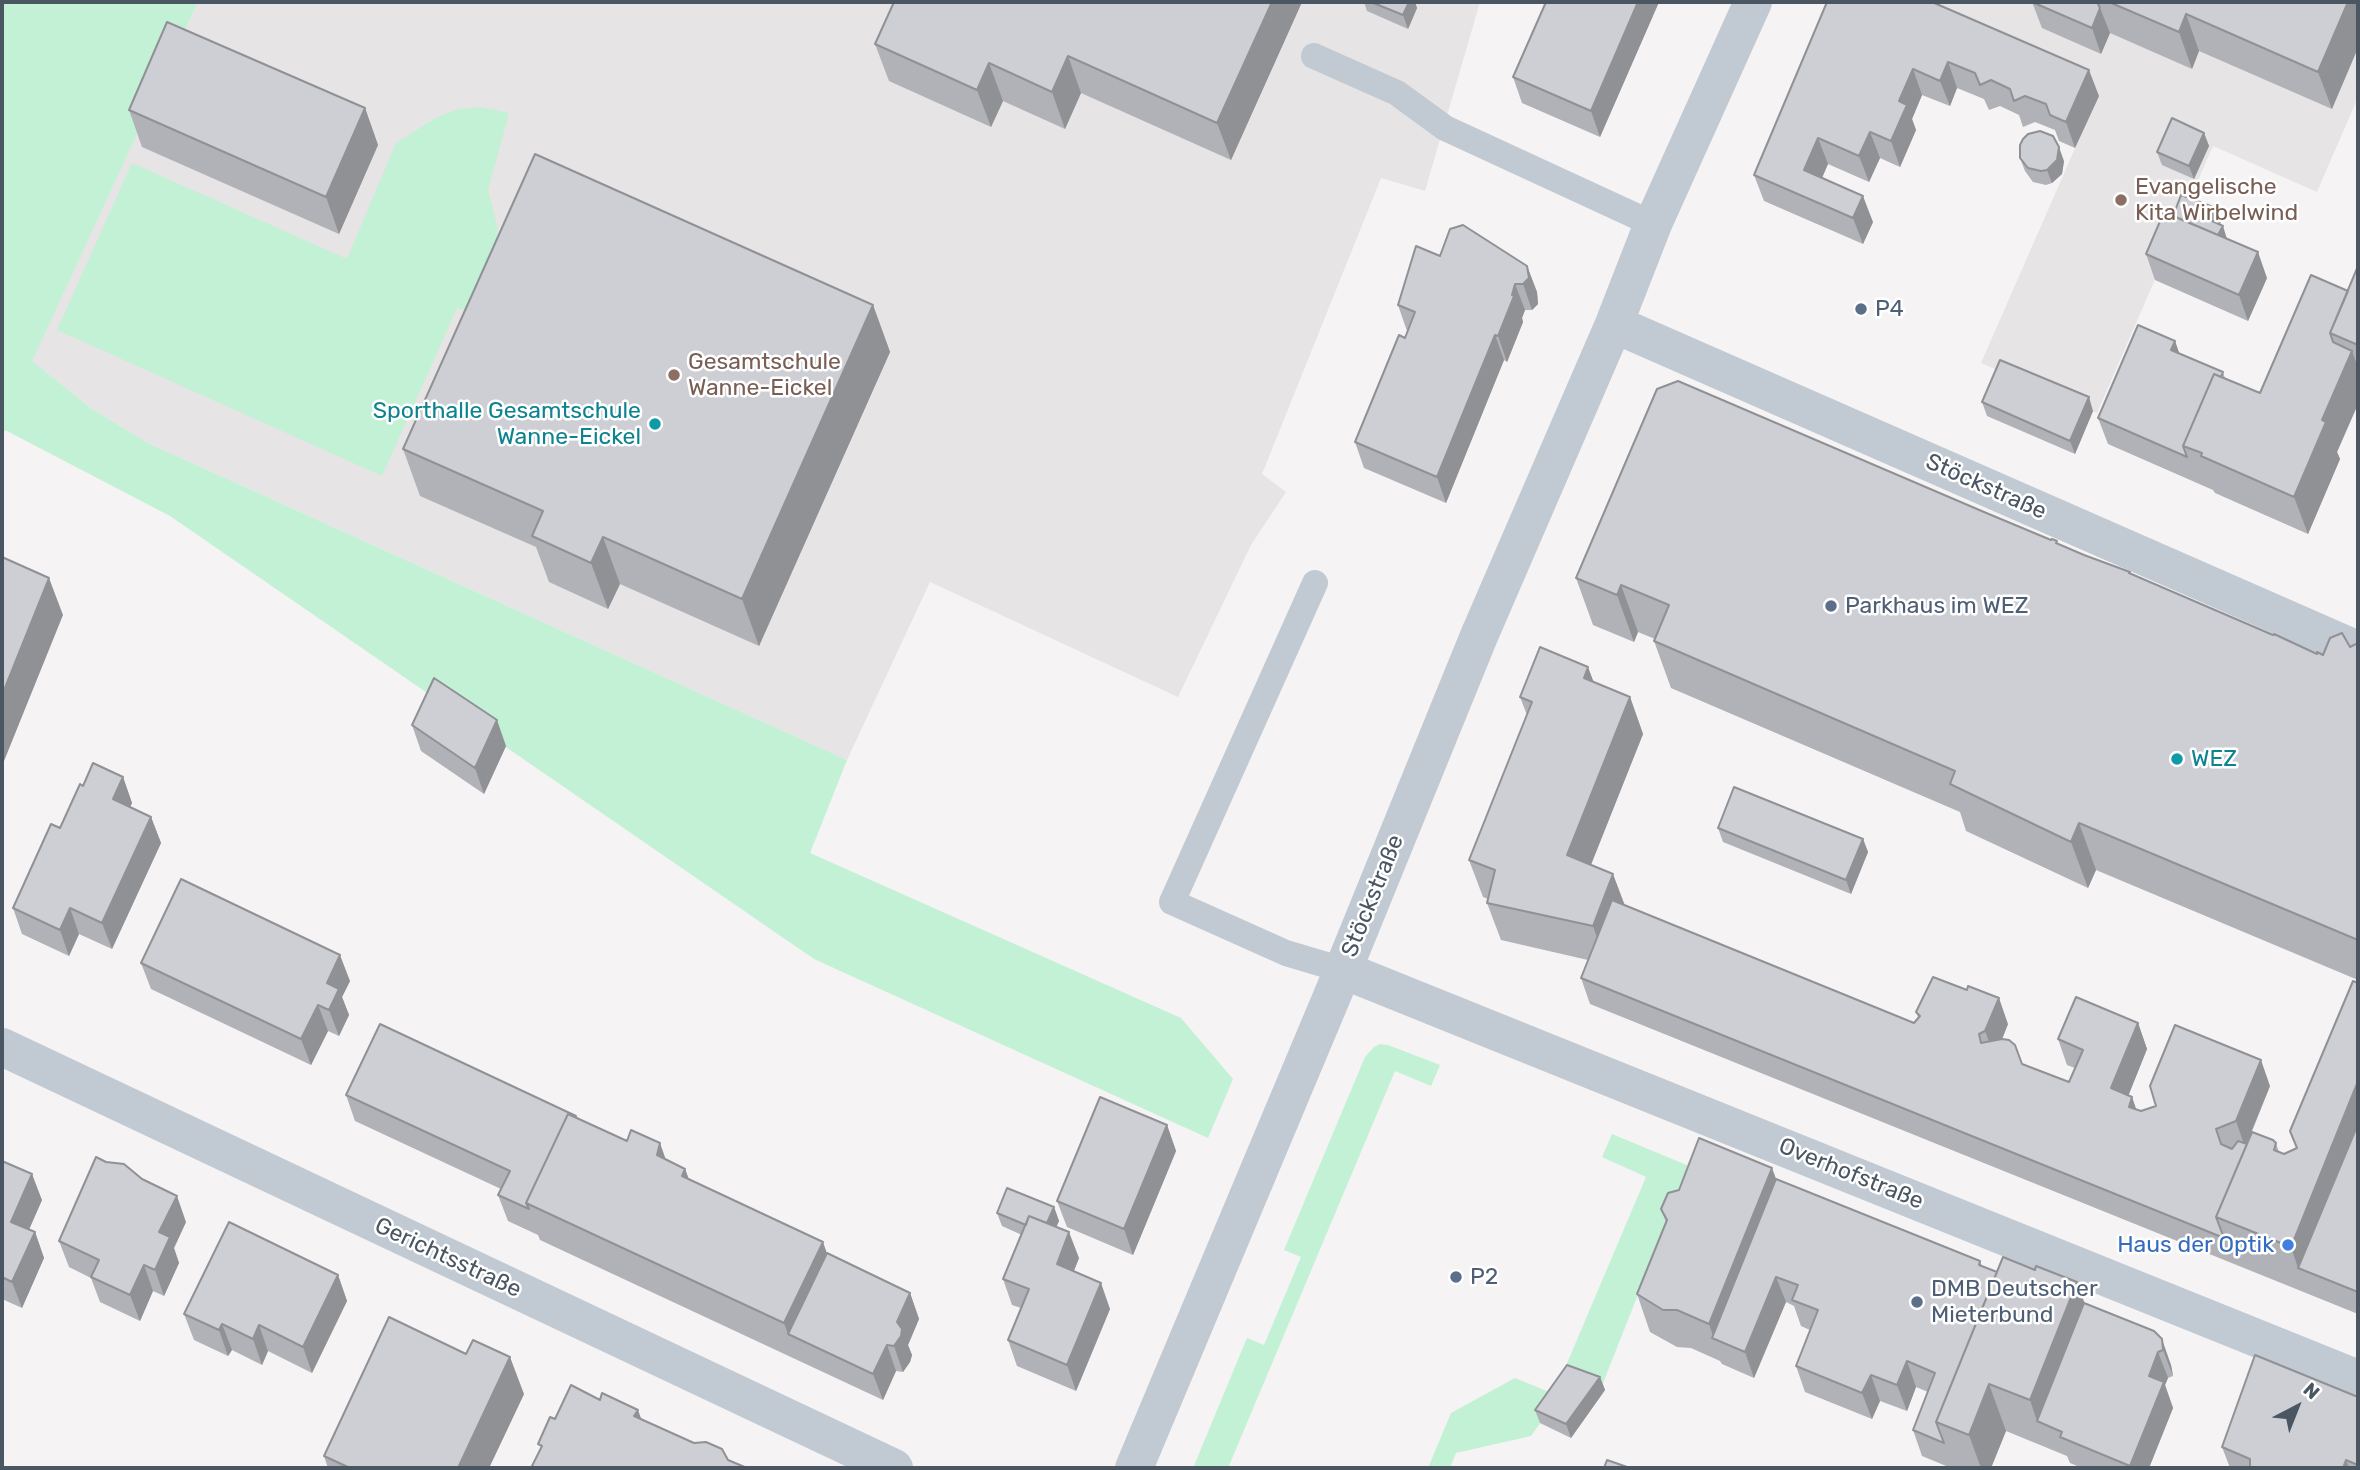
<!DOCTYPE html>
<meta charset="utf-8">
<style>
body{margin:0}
#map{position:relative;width:2360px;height:1470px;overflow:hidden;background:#f5f3f3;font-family:Rubik,sans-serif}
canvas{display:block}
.frame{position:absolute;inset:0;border:4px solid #4a5661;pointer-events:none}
.north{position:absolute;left:2262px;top:1372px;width:70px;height:70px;-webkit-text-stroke:5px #fff;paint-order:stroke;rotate:42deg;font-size:19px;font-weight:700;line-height:28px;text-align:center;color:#4a5661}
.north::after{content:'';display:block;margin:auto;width:24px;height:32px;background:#4a5661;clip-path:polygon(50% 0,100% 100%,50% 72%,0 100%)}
</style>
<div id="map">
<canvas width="2360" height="1470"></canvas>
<div class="frame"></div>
<div class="north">N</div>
</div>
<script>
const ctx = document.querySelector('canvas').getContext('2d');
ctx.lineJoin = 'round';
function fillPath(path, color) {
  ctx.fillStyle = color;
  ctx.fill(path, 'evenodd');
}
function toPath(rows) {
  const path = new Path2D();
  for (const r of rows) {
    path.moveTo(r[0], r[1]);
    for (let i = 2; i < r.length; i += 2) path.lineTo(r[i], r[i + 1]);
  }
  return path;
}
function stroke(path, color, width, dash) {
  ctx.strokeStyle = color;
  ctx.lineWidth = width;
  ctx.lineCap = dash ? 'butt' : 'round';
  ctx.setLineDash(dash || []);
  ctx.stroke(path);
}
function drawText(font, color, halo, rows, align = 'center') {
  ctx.font = font + ' Rubik,sans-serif';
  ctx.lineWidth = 5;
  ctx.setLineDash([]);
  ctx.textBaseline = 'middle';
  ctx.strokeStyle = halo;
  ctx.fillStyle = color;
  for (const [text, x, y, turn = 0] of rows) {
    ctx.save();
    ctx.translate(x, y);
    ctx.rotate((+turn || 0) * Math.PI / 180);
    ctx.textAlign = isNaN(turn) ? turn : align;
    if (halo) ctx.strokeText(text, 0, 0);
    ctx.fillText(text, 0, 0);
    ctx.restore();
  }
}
const education = toPath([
 [198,2,1480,2,1425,191,1381,178,1262,474,1286,492,1251,545,1178,697,930,582,847,760,150,444,92,409,31,361],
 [1891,2,2358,2,2358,97,2317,192,2213,146,2097,413,1981,363,2098,96]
]);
const green = toPath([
 [2,2,198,2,32,361,92,409,150,444,847,760,810,853,1181,1018,1233,1079,1208,1138,814,959,170,516,5,430,2,436],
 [481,107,509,113,488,190,498,229,496,245,467,311,457,308,382,476,57,330,132,163,347,259,396,143,437,117,459,109],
 [1380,1044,1388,1045,1440,1065,1431,1086,1395,1071,1228,1468,1193,1468,1247,1338,1264,1345,1301,1257,1284,1250,1365,1057,1374,1047],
 [1612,1134,1689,1166,1601,1388,1572,1378,1531,1436,1456,1453,1450,1468,1428,1468,1451,1413,1515,1378,1554,1394,1646,1177,1602,1157]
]);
const lane = toPath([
 [1314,56,1397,93,1445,128,1653,224],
 [1315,583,1172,902,1286,953,1343,970]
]);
const street = toPath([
 [1614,324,2358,650],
 [1343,970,2358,1379],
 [2,1047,894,1468],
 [1134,1468,1343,970,1479,636,1614,324,1653,224,1753,2]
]);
const wall = toPath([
 [1302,2,1231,160,1081,93,1065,129,1003,101,991,127,889,81,875,44],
 [1364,2,1415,2,1417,8,1408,29,1367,11],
 [1546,2,1659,2,1600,137,1522,103,1513,77],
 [1827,2,2099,96,2075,148,2059,141,2055,130,2035,122,2023,127,2019,115,2000,106,1989,110,1984,99,1957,88,1950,106,1922,95,1912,119,1916,130,1900,167,1880,158,1869,182,1828,164,1822,178,1873,222,1863,244,1764,201,1754,175],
 [2032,2,2358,2,2332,109,2199,51,2192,69,2110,33,2101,54,2042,28],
 [365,108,378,145,339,234,142,147,129,110],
 [2204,133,2209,146,2194,179,2162,165,2157,152],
 [2020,158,2064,161,2062,174,2052,183,2046,185,2033,182,2025,171],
 [2173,216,2221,222,2219,224,2227,239,2267,278,2248,321,2155,280,2146,254],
 [1440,256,1527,266,1537,292,1538,304,1532,310,1525,310,1522,318,1523,322,1507,362,1504,360,1446,503,1364,468,1355,442,1405,338,1407,331,1398,305],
 [2358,266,2358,404,2337,452,2340,459,2308,534,2215,493,2213,490,2108,444,2098,418,2175,341,2179,353,2223,372,2225,378,2260,393,2348,291],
 [873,305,890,352,759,646,620,584,608,609,549,582,536,547,420,496,403,449],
 [1982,402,2093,411,2075,454,1987,416],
 [2058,544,2084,555,2130,572,2131,574,2317,654,2323,655,2358,643,2358,980,2096,870,2088,888,1966,831,1960,812,1671,688,1654,641,1655,639,1638,632,1634,642,1593,625,1576,578],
 [1594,682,1630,697,1643,734,1591,865,1625,906,1914,1023,1918,1017,1916,1012,2008,1024,2002,1039,2022,1064,2069,1082,2075,1068,2067,1065,2058,1039,2138,1023,2147,1049,2128,1096,2132,1097,2136,1110,2141,1111,2270,1086,2247,1144,2276,1143,2279,1152,2284,1154,2297,1148,2358,983,2358,1314,1590,1004,1581,978,1588,960,1501,940,1487,903,1488,899,1483,897,1469,860,1527,715,1520,697],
 [412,725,506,746,484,794,421,751],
 [123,777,132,803,130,807,151,817,161,843,112,949,79,934,69,956,22,934,13,908,60,828,83,786],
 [1718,828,1863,839,1868,852,1851,894,1723,842],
 [141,963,350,981,342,997,349,1015,339,1036,328,1031,311,1065,151,989],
 [346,1095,576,1118,685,1169,689,1180,827,1253,910,1293,919,1319,908,1345,912,1355,910,1362,903,1372,896,1371,883,1400,540,1240,538,1235,508,1221,498,1195,501,1189,355,1121],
 [1167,1125,1176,1151,1133,1255,1067,1227,1057,1201],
 [2,1161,42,1200,29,1229,35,1232,44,1258,22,1308,2,1299],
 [1776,1179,1980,1261,1982,1266,2084,1303,2154,1331,2171,1365,2173,1376,2168,1378,2165,1385,2173,1408,2149,1468,2082,1468,2070,1463,2067,1456,2006,1431,1991,1468,1951,1468,1922,1456,1913,1430,1928,1392,1916,1387,1907,1411,1880,1401,1872,1419,1805,1392,1796,1366,1810,1330,1801,1326,1794,1306,1786,1302,1754,1378,1722,1364,1720,1361,1691,1348,1677,1347,1650,1332,1637,1294,1666,1222,1661,1209],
 [1054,1207,1059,1221,1056,1227,1079,1258,1074,1271,1110,1309,1076,1391,1017,1366,1008,1340,1021,1308,1012,1305,1003,1279,1022,1235,1002,1226,997,1213],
 [186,1222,174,1248,179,1263,164,1296,153,1291,140,1321,100,1302,91,1278,69,1267,59,1241],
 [338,1275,347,1301,312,1373,268,1351,262,1365,232,1350,228,1356,194,1340,184,1314],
 [1600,1377,1605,1390,1571,1438,1540,1423,1535,1410],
 [524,1394,489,1468,328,1468,324,1456],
 [2358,1397,2358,1468,2230,1468,2222,1447]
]);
const shadedWall = toPath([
 [1272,2,1302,2,1231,160,1217,123],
 [1409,2,1415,2,1417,8,1408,29,1403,15],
 [1638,2,1659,2,1600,137,1591,111],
 [2348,2,2358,2,2358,48,2332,109,2318,72],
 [2100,8,2110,33,2101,54,2092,28],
 [2186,14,2199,51,2192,69,2179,32],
 [1068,56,1081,93,1065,129,1052,92],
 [1948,62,1957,88,1950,106,1940,81],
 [989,63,1003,101,991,127,977,90],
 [1913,69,1922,95,1912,119,1916,130,1900,167,1891,141,1899,101],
 [2089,70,2099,96,2075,148,2066,122],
 [365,108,378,145,339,234,326,197],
 [1870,132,1880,158,1869,182,1859,156],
 [2204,133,2209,146,2194,179,2189,166],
 [1818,138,1828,164,1814,196,1804,170],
 [2059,147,2064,161,2062,174,2052,183,2047,170],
 [1863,196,1873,222,1863,244,1853,218],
 [2216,208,2221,222,2215,233,2210,220],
 [2223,226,2227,239,2215,244],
 [2258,252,2267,278,2248,321,2239,295],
 [1527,266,1537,292,1538,304,1532,310,1523,284],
 [1515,284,1525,310,1522,318,1523,322,1507,362,1498,336],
 [873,305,890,352,759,646,742,599],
 [1495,335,1504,360,1446,503,1437,477],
 [2175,341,2184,367,2171,350],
 [2352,351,2358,368,2358,404,2337,452,2340,459,2308,534,2294,497,2322,420],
 [2089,397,2093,411,2075,454,2070,441],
 [603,537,620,584,608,609,591,563],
 [49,578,63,615,2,766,2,695],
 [1621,585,1638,632,1634,642,1617,595],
 [1588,667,1602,704,1584,678],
 [1630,697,1643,734,1580,892,1567,855],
 [497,720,506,746,484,794,475,768],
 [123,777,132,803,122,825,113,799],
 [151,817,161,843,112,949,102,923],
 [2079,823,2096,870,2088,888,2071,842],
 [1863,839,1868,852,1851,894,1846,880],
 [1613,874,1627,911,1606,964,1593,926],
 [70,908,79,934,69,956,60,930],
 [340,955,350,981,342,997,349,1015,339,1036,329,1010,327,983],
 [1999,998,2008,1024,1995,1057,1985,1031],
 [318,1005,328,1031,311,1065,301,1039],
 [2138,1023,2147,1049,2121,1114,2111,1088],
 [2261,1060,2270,1086,2245,1147,2236,1121],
 [2358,1081,2358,1170,2298,1268,2291,1247],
 [2132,1097,2141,1123,2129,1107],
 [1167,1125,1176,1151,1133,1255,1124,1229],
 [660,1143,673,1180,657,1155],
 [1772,1168,1786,1205,1714,1339,1709,1324],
 [685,1169,699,1206,682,1176],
 [32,1174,42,1200,21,1248,11,1222],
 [177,1196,186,1222,174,1248,179,1263,164,1296,155,1270,159,1232],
 [1054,1207,1059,1221,1048,1245,1044,1232],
 [35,1232,44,1258,22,1308,12,1282],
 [1069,1232,1079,1258,1066,1290,1057,1264],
 [823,1242,836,1279,788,1334,784,1323],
 [144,1265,153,1291,140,1321,130,1295],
 [338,1275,347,1301,312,1373,303,1347],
 [1776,1277,1786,1302,1754,1378,1745,1352],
 [2077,1282,2094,1329,2037,1421,2030,1400],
 [1101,1283,1110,1309,1076,1391,1067,1365],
 [910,1293,919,1319,908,1345,912,1355,910,1362,903,1372,894,1346,897,1322],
 [222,1324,232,1350,228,1356,219,1330],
 [259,1325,268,1351,262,1365,253,1339],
 [2162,1339,2171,1365,2173,1376,2163,1350],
 [887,1345,896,1371,883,1400,873,1374],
 [2158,1352,2168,1378,2165,1385,2173,1408,2149,1468,2130,1468,2130,1466,2149,1376],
 [510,1357,524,1394,489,1468,458,1468],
 [1907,1361,1916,1387,1907,1411,1897,1385],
 [1871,1375,1880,1401,1872,1419,1862,1393],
 [1600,1377,1605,1390,1571,1438,1566,1424],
 [1989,1384,2006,1431,1991,1468,1981,1468,1969,1435],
 [638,1410,647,1435,634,1416],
 [2346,1460,2349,1468,2343,1468]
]);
const building = toPath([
 [894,2,1272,2,1217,123,1068,56,1052,92,989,63,977,90,875,44,894,2],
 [1371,2,1409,2,1403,15,1371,2],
 [1546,2,1638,2,1591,111,1513,77,1546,2],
 [1827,2,1932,2,2089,70,2066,122,2050,115,2046,104,2025,96,2014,101,2010,89,1991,80,1980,85,1975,73,1948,62,1940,81,1913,69,1899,101,1907,105,1891,141,1870,132,1859,156,1818,138,1804,170,1863,196,1853,218,1754,175,1827,2],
 [2032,2,2097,2,2100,8,2092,28,2032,2],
 [2109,2,2348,2,2318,72,2186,14,2179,32,2109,2],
 [167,22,365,108,326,197,129,110,167,22],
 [2172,118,2204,133,2189,166,2157,152,2172,118],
 [2040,131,2053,136,2059,147,2057,160,2047,170,2041,171,2028,168,2020,158,2020,145,2023,139,2028,134,2040,131],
 [535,154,873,305,742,599,603,537,591,563,532,536,543,511,403,449,535,154],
 [2181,195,2216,208,2210,220,2223,226,2218,235,2173,216,2181,195],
 [2164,212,2258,252,2239,295,2146,254,2164,212],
 [1463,225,1527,266,1529,278,1523,284,1515,284,1512,295,1514,296,1498,336,1495,335,1437,477,1355,442,1399,335,1405,338,1415,312,1398,305,1416,246,1440,256,1450,229,1463,225],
 [2358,266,2358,345,2330,333,2358,266],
 [2311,275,2348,291,2330,333,2333,342,2352,351,2322,420,2326,422,2294,497,2201,456,2202,453,2183,446,2214,374,2260,393,2311,275],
 [2138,325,2175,341,2171,350,2223,372,2221,377,2214,374,2183,446,2187,457,2098,418,2138,325],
 [2000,360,2089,397,2070,441,1982,402,2000,360],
 [1678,381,1984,512,2051,540,2052,539,2057,541,2056,543,2084,555,2130,572,2129,573,2273,635,2274,634,2317,654,2317,652,2323,655,2330,638,2342,633,2350,647,2358,643,2358,940,2079,823,2071,842,1950,784,1955,771,1654,641,1669,605,1621,585,1617,595,1576,578,1657,389,1678,381],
 [2,557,49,578,2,695,2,557],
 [1540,647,1588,667,1584,678,1630,697,1567,855,1613,874,1593,926,1487,903,1495,870,1469,860,1532,702,1520,697,1540,647],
 [434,678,497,720,475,768,412,725,434,678],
 [93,763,123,777,113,799,151,817,102,923,70,908,60,930,13,908,51,824,60,828,80,784,83,786,93,763],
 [1734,787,1863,839,1846,880,1718,828,1734,787],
 [181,879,340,955,327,983,339,989,329,1010,318,1005,301,1039,141,963,181,879],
 [1612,900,1914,1023,1920,1016,1916,1012,1933,977,1967,990,1968,986,1999,998,1985,1031,1979,1034,1981,1043,2002,1039,2009,1040,2015,1045,2022,1064,2069,1082,2083,1050,2058,1039,2076,997,2138,1023,2111,1088,2132,1097,2129,1107,2141,1111,2156,1106,2150,1086,2175,1025,2261,1060,2236,1121,2216,1129,2221,1144,2232,1149,2238,1141,2247,1144,2216,1217,2224,1238,1581,978,1612,900],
 [2353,981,2358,983,2358,1081,2291,1247,2216,1217,2252,1132,2273,1140,2276,1143,2274,1150,2284,1154,2297,1148,2290,1131,2353,981],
 [380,1024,576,1116,575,1117,568,1114,526,1203,529,1209,498,1195,510,1171,346,1095,380,1024],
 [1100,1097,1167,1125,1124,1229,1057,1201,1100,1097],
 [568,1114,627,1141,631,1130,660,1143,657,1155,685,1169,682,1176,823,1242,784,1323,526,1203,568,1114],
 [2358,1124,2358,1292,2298,1268,2358,1124],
 [1699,1138,1772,1168,1709,1324,1677,1310,1663,1310,1637,1294,1667,1220,1661,1209,1668,1193,1679,1190,1699,1138],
 [96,1157,106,1162,124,1164,142,1179,177,1196,159,1232,170,1237,155,1270,144,1265,130,1295,91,1277,99,1260,59,1241,96,1157],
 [2,1161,32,1174,11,1222,35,1232,12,1282,2,1277,2,1161],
 [1776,1179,1980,1261,1979,1265,1997,1272,1936,1422,1944,1443,1913,1430,1935,1373,1907,1361,1897,1385,1871,1375,1862,1393,1796,1366,1818,1310,1792,1300,1798,1285,1776,1277,1745,1352,1712,1338,1776,1179],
 [1007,1188,1054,1207,1047,1223,1029,1216,1026,1225,997,1213,1007,1188],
 [1029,1216,1069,1232,1057,1264,1101,1283,1067,1365,1008,1340,1029,1289,1003,1279,1029,1216],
 [229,1222,338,1275,303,1347,259,1325,253,1339,222,1324,219,1330,184,1314,229,1222],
 [827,1253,910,1293,897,1322,902,1329,901,1336,894,1346,887,1345,873,1374,788,1334,827,1253],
 [2003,1257,2035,1270,2036,1266,2077,1282,2030,1400,1989,1384,1969,1435,1936,1422,2003,1257],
 [2084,1303,2154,1331,2162,1339,2163,1350,2158,1352,2149,1376,2164,1382,2130,1466,2060,1437,2062,1432,2037,1421,2084,1303],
 [389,1317,466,1354,473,1340,510,1357,458,1468,350,1468,324,1456,389,1317],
 [2255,1355,2358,1397,2358,1465,2346,1460,2343,1468,2250,1468,2250,1459,2222,1447,2255,1355],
 [1567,1365,1600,1377,1566,1424,1535,1410,1567,1365],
 [571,1385,600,1400,602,1393,638,1410,634,1416,694,1443,706,1442,722,1449,728,1460,747,1468,531,1468,542,1446,538,1444,550,1417,555,1419,571,1385],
 [1607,1460,1630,1468,1604,1468,1607,1460]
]);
const markers = [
 [2121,200,7,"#8d6e63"],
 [1861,309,7,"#5c6f8a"],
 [674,375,7,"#8d6e63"],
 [655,424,7,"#0f9aa8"],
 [1831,606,7,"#5c6f8a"],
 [2177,759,7,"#0f9aa8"],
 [2288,1245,7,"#3f7fe0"],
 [1456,1277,7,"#5c6f8a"],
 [1917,1302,7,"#5c6f8a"]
];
const educationNames = [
 ["Evangelische",2135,187],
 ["Kita Wirbelwind",2135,213],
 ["Gesamtschule",688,362],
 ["Wanne-Eickel",688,388]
];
const serviceNames = [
 ["P4",1875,309],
 ["Parkhaus im WEZ",1845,606],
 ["P2",1470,1277],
 ["DMB Deutscher",1931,1289],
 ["Mieterbund",1931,1315]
];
const cultureNames = [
 ["Sporthalle Gesamtschule",641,411],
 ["Wanne-Eickel",641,437],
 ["WEZ",2191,759,"left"]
];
const streetNames = [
 ["Stöckstraße",1986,487,24],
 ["Stöckstraße",1373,896,-68],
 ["Overhofstraße",1851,1174,22],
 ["Gerichtsstraße",448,1258,25]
];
const shopNames = [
 ["Haus der Optik",2274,1245]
];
fillPath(education, '#e6e4e5');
fillPath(green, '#c3f1d5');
stroke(lane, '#c1cad2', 26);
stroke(street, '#c1cad2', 38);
fillPath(wall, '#b0b2b7');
fillPath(shadedWall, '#909195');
fillPath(building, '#cdcfd5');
stroke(building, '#909195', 2);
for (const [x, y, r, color] of markers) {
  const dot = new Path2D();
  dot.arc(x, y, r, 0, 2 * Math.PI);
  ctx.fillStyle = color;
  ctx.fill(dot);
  stroke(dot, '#fff', 2.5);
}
drawText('23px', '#785e54', '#fff', educationNames, 'left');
drawText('23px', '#4e5e75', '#fff', serviceNames, 'left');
drawText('23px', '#0d838f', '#fff', cultureNames, 'right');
drawText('23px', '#4a5661', '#fff', streetNames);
drawText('23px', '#366cbe', '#fff', shopNames, 'right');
</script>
